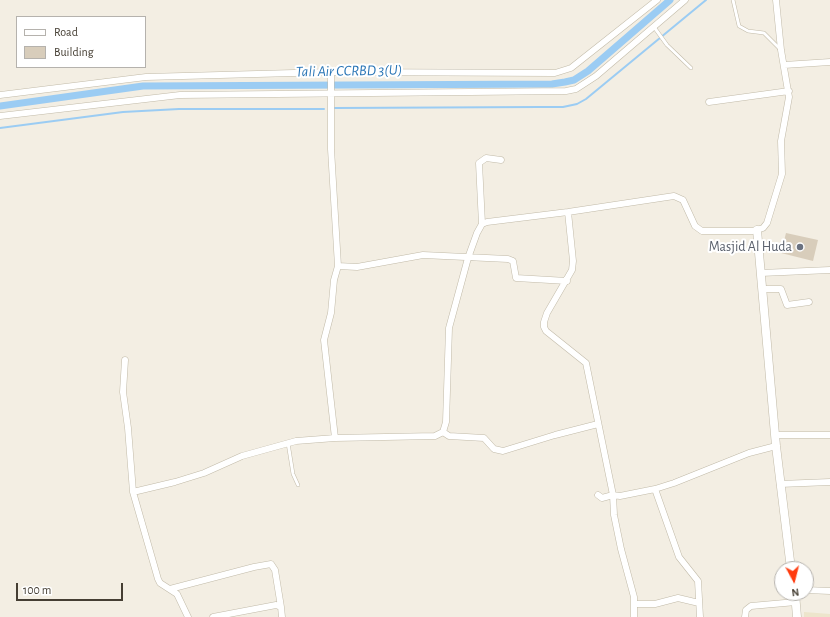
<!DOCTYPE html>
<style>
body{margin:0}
#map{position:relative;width:830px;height:617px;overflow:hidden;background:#f3eee3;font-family:"Alegreya Sans",sans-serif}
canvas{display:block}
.legend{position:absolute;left:16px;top:16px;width:130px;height:52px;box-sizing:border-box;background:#fff;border:1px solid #b5b2ad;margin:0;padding:5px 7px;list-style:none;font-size:12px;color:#453e33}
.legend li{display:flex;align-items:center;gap:8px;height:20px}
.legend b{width:20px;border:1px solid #b5b2ad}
.north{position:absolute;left:774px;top:561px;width:40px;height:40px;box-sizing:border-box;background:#fff;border:1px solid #b5b2ad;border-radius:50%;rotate:173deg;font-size:11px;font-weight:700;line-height:16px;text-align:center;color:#453e33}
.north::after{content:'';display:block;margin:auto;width:14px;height:18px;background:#ff3b0e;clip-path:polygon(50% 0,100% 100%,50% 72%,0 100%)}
.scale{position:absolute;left:16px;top:583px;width:107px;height:18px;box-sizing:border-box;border:2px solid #453e33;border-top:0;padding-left:5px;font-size:12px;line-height:14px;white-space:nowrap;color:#453e33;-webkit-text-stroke:3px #fff;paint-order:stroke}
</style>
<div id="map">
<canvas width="830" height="617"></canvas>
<ul class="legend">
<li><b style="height:5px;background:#fff"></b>Road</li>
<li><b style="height:11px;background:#d8cdbb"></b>Building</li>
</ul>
<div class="north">N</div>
<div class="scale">100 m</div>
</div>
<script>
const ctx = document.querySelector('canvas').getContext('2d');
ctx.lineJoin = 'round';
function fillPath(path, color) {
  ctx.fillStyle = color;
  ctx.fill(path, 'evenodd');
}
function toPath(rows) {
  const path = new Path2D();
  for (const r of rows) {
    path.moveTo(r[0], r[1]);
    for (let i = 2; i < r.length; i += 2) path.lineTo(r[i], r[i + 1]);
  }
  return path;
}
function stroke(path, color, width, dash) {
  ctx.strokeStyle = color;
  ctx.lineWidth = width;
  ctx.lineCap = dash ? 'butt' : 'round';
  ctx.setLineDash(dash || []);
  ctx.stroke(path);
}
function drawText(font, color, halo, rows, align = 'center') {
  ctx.font = font + ' "Alegreya Sans",sans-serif';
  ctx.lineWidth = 4;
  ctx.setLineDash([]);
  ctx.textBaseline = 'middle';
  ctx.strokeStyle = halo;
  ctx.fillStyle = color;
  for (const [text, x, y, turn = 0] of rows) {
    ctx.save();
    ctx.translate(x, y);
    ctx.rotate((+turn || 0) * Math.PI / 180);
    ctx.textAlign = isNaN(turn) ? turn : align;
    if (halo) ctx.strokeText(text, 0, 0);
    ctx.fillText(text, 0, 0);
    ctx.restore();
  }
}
const education = toPath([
 [804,612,830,614,830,617,804,617]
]);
const stream = toPath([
 [335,108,539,107,563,107,577,104,586,99,706,0],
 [0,128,123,112,179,109,324,109]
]);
const canal = toPath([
 [0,106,143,86,552,84,565,82,574,80,588,71,670,0]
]);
const building = toPath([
 [786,233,818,240,813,261,781,253]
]);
const service = toPath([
 [733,0,739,26,748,31,764,33,780,49],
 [654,27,667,45,691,68],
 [288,443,293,474,298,485]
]);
const minor = toPath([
 [784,65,830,62],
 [331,72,331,149,338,266,357,267,423,255,508,259,513,261,516,278,567,281],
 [0,95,146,77,331,72,555,73,571,68,657,0],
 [709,102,789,91],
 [0,116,180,95,566,91,576,89,596,76,685,0],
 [568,212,573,261,572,270,547,313,544,322,544,327,546,331,586,363,613,495,614,515,621,549,634,597,634,617],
 [482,224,479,163,486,158,501,160],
 [761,273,830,270],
 [762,289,781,289,787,305,809,302],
 [125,360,123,392,128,428,133,492,158,579,160,583,177,594,188,617],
 [443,432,449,436,484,438,494,449,503,451,555,435,598,424],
 [775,435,830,435],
 [335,438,324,340,331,313,334,280,338,266],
 [780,484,830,482],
 [655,489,679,557,698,581,700,617],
 [133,492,175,482,204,473,242,456,296,441,335,438,435,436,443,432,446,422,449,328,468,258,477,233,482,224,487,222,568,212,674,196,683,200,695,226,702,231,753,231,763,228,767,223,782,174,781,141,789,97,781,50,776,0],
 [598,495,602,498,613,495,620,496,655,489,674,483,749,453,776,446],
 [170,589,254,567,271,564,275,570,281,607],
 [806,590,830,591],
 [635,604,655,604,678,598,699,603],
 [213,617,276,605,281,607,282,617],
 [745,617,746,610,751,606,796,602]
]);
const tertiary = toPath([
 [757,230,776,446,791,569],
 [795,593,797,617]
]);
const markers = [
 [800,247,4,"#6b7280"]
];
const worshipNames = [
 ["Masjid Al Huda",792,247]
];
const waterNames = [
 ["Tali Air CCRBD 3(U)",349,71,-1]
];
fillPath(education, '#ede5cc');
stroke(stream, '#9bccf3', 2);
stroke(canal, '#9bccf3', 7);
fillPath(building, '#d8cdbb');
stroke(service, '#c1baa8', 4);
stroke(minor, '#c1baa8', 7);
stroke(tertiary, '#c1baa8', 9);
stroke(service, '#fff', 3);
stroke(minor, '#fff', 6);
stroke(tertiary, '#fff', 8);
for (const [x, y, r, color] of markers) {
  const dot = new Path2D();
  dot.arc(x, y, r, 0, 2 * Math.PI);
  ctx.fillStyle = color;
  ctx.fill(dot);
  stroke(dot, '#fff', 1.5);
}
drawText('14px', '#5b616d', '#fff', worshipNames, 'right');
drawText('italic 15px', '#2874b5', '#fff', waterNames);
</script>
